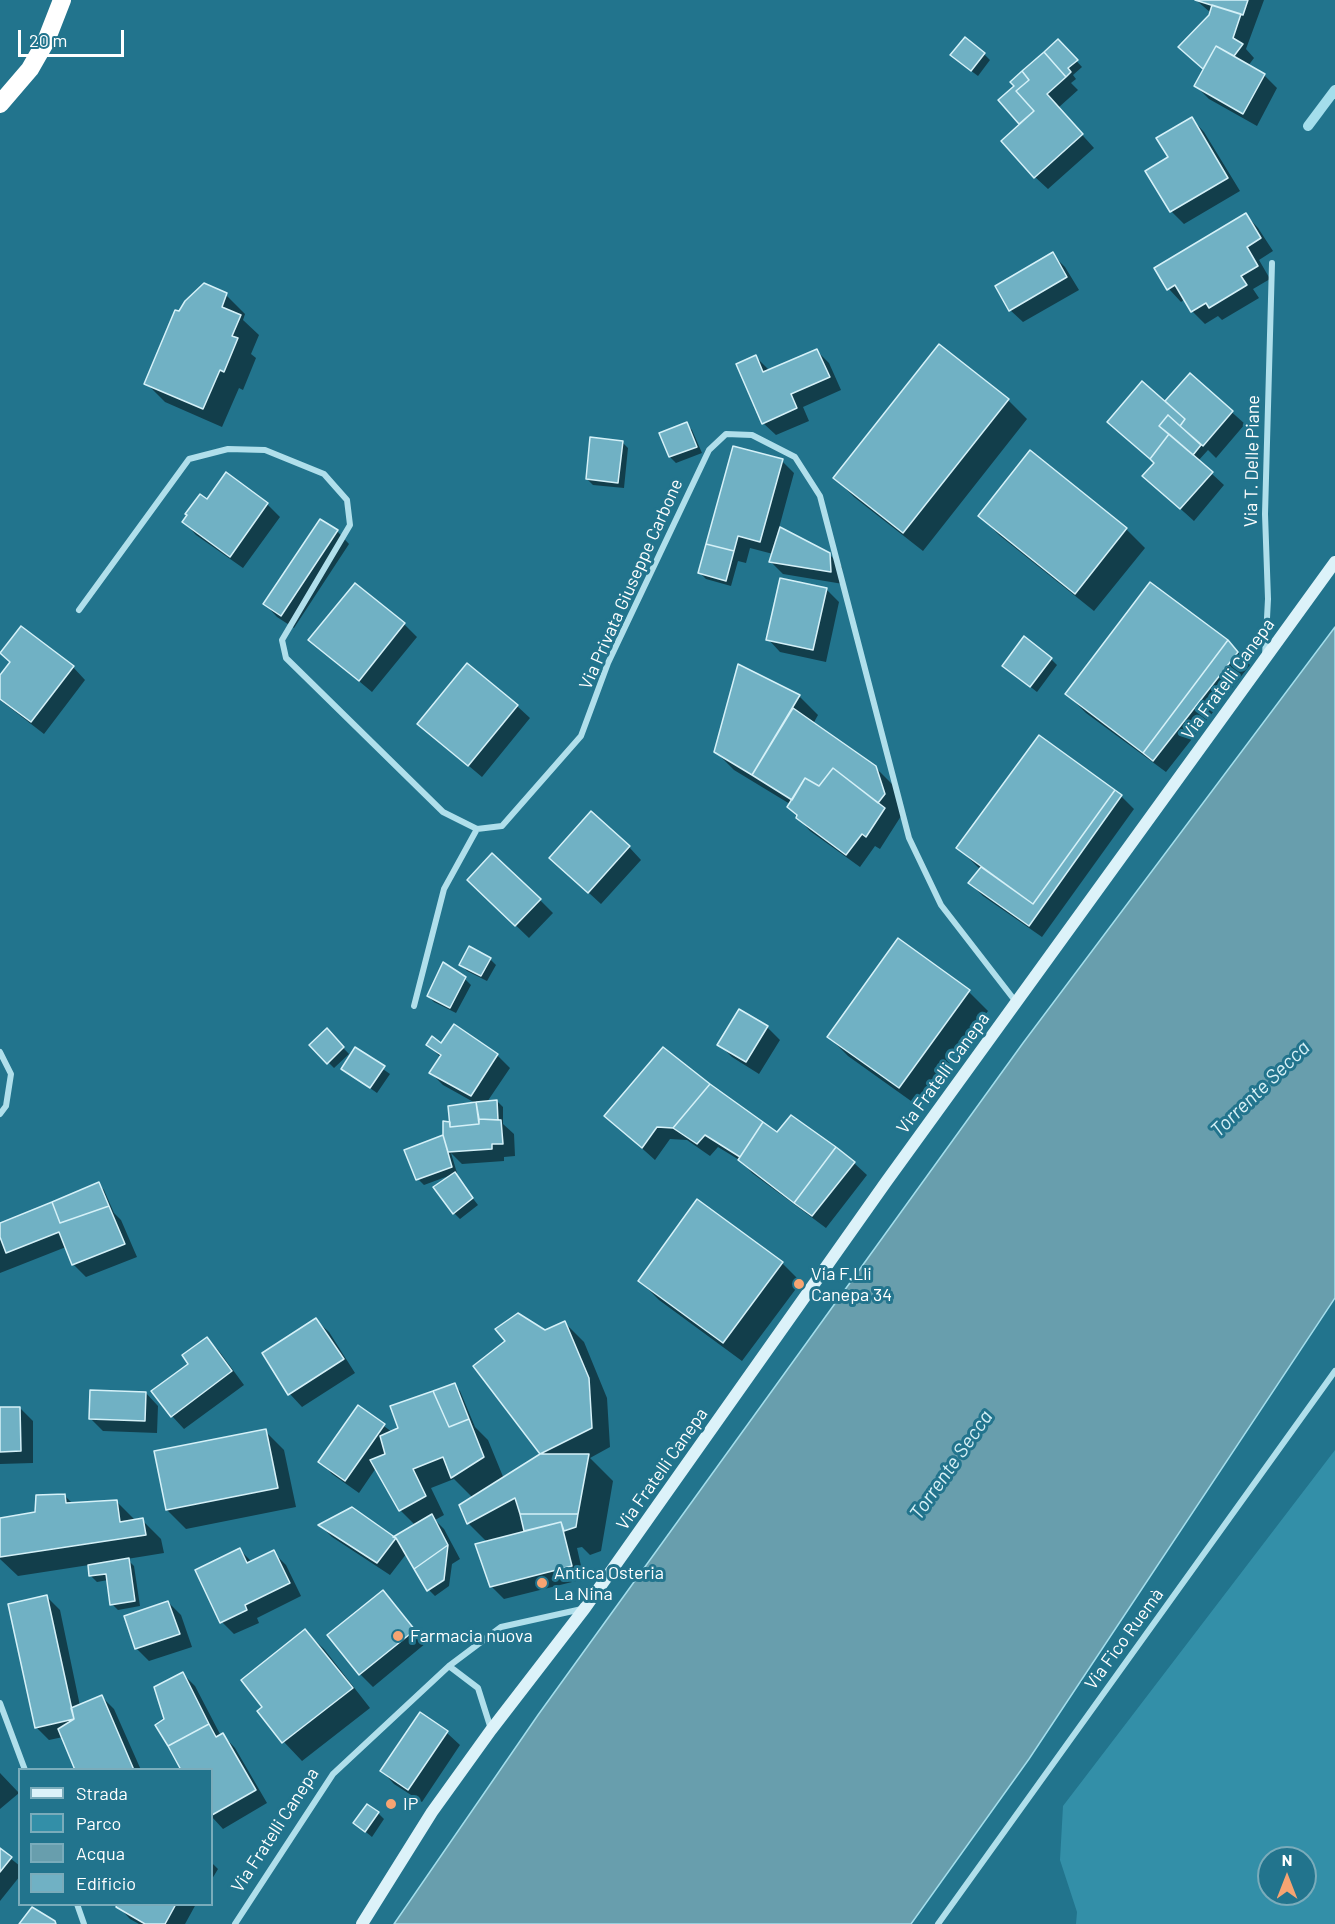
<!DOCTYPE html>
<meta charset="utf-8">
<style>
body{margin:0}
#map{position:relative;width:1335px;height:1924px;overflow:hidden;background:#22748d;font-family:Barlow,sans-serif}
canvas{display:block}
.legend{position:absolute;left:18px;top:1768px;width:195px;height:138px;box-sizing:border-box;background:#22748d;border:2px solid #7aacbb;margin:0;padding:8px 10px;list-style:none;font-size:18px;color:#fff}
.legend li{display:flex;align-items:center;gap:12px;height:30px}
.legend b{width:30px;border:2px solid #7aacbb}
.north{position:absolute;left:1257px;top:1846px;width:60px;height:60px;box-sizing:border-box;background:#22748d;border:2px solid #7aacbb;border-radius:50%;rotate:0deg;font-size:16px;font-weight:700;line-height:24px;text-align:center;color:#fff}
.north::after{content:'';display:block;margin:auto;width:21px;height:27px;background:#f7a472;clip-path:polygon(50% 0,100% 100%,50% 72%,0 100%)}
.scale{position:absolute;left:18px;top:30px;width:106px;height:27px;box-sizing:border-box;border:3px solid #fff;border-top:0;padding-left:8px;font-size:18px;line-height:21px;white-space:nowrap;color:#fff;-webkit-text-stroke:4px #22748d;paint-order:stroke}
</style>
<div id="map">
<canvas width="1335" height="1924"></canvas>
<ul class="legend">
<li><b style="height:8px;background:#dcf2f9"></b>Strada</li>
<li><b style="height:16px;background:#338fa8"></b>Parco</li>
<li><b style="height:16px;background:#689ead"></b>Acqua</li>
<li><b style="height:16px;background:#70b1c4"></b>Edificio</li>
</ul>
<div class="north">N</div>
<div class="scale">20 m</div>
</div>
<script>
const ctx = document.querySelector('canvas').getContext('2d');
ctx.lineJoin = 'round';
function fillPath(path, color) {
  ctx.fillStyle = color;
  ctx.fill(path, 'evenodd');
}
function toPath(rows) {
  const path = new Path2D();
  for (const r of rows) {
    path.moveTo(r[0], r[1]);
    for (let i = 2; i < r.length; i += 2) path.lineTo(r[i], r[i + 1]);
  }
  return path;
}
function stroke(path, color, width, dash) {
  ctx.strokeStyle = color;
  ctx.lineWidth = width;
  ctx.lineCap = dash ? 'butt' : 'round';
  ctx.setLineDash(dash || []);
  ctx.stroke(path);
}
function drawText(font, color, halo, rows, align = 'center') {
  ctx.font = font + ' Barlow,sans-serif';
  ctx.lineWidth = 6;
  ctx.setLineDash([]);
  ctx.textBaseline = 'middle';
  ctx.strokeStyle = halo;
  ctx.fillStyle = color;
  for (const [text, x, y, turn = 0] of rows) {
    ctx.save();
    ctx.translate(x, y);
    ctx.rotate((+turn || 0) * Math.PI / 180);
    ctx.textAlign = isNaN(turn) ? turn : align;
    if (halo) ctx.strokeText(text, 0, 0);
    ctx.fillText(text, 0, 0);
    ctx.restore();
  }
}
const green = toPath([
 [1335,1450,1335,1924,1076,1924,1077,1912,1060,1860,1063,1806],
 [1269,1858,1305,1858,1305,1894,1269,1894]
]);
const water = toPath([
 [1335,627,1335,1298,1029,1759,911,1924,394,1924,538,1715,1023,1043,1335,627]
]);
const shadow = toPath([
 [1196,0,1264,0,1246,49,1254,58,1248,66,1264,75,1277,88,1257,126,1209,99,1196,86,1204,70,1193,59,1211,13],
 [1058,41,1082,67,1073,75,1076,79,1071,83,1078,90,1058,108,1094,148,1048,189,1035,177,1021,124,1000,100],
 [984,54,990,60,978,76,958,61],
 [1192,119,1204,132,1240,191,1184,224,1171,211,1170,158],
 [1246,215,1258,228,1273,251,1259,260,1270,279,1253,289,1259,298,1222,320,1218,316,1205,324,1192,311,1185,299,1181,302,1169,289],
 [1052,254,1065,267,1079,290,1023,322,1010,310],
 [226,295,245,314,243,320,259,335,251,354,256,358,243,390,239,388,222,427,165,402,146,383,179,313],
 [817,351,829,363,841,390,803,407,809,421,776,435,763,423,756,357,769,370],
 [1190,375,1245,424,1216,458,1208,450,1198,461,1224,485,1194,521,1144,476,1155,464,1109,422,1165,403],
 [1008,400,1027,419,923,551,854,497,835,478],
 [686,424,692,430,702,453,676,463,670,457,661,433],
 [622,442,628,448,624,488,593,485,587,479],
 [1031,452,1126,529,1145,548,1094,611,999,535,980,516],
 [782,461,794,473,779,528,829,554,842,567,843,584,783,574,771,562,773,554,750,548,746,563,738,561,731,586,706,579,700,573],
 [226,474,267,504,280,517,243,568,196,535,184,522,207,501],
 [337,531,349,544,294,628,277,617,265,604],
 [355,585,404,624,417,637,372,692,310,640],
 [826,589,839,602,826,662,780,652,768,639],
 [1227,641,1250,665,1166,772,1086,713,1067,694],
 [1,653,73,667,85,680,44,734,0,700,0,678,11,663],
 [1051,659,1057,665,1037,692,1004,666],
 [799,696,818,715,813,724,875,767,895,787,903,813,880,849,875,846,860,867,810,831,798,818,790,804,734,770,715,751],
 [517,706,530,718,482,777,419,724],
 [1121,796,1134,809,1042,937,983,896,970,883,981,870,958,848],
 [629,847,641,860,601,904,564,870],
 [481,892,540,900,553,913,529,938],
 [898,940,969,992,988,1011,918,1106,848,1056,829,1037],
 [490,959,496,965,487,981,467,971,461,965],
 [465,979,471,985,456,1013,434,1002,428,996],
 [767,1027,780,1040,759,1074,732,1057,719,1044],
 [327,1031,349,1054,334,1068,311,1045],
 [428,1044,442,1045,497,1055,510,1068,487,1102,497,1101,503,1107,503,1124,514,1134,515,1156,504,1157,504,1161,462,1164,451,1153,457,1173,454,1174,478,1205,460,1219,454,1213,451,1175,424,1185,418,1179,406,1151,445,1136,452,1126,450,1107,477,1104,443,1085,431,1073,441,1058],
 [356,1050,390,1074,377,1093,343,1069],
 [709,1086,778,1134,854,1163,867,1175,826,1228,752,1173,741,1161,718,1147,710,1156,687,1140,670,1139,655,1160,606,1116],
 [98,1184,104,1190,114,1213,121,1220,137,1257,86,1277,73,1264,66,1247,0,1273,0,1225],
 [697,1201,782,1263,801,1282,742,1361,659,1300,640,1281],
 [316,1320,329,1332,355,1373,302,1407,290,1394,264,1354],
 [565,1323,584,1342,607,1398,610,1447,590,1458,613,1481,601,1551,590,1555,582,1547,577,1548,584,1579,504,1599,491,1586,487,1542,468,1523,473,1498,454,1479,431,1488,444,1515,435,1520,444,1529,460,1559,452,1564,449,1586,435,1596,429,1590,407,1553,390,1575,332,1537,320,1525,392,1539,416,1526,400,1510,376,1468,359,1493,332,1474,320,1461,358,1407,392,1432,400,1429,454,1385,460,1391,475,1427,488,1440,504,1479,542,1455,475,1366],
 [207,1339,219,1351,244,1385,184,1429,172,1416,191,1364],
 [146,1393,158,1406,157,1433,103,1431,90,1418],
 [20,1408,33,1421,33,1463,0,1464,0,1409],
 [265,1431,284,1450,296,1507,186,1529,167,1510],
 [65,1496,73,1504,116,1501,136,1521,142,1520,161,1539,164,1553,127,1559,134,1566,140,1606,118,1610,112,1604,108,1580,97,1582,91,1576,89,1565,18,1576,0,1559,0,1519,36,1513],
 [240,1550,252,1562,273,1552,286,1565,301,1596,257,1618,259,1623,234,1634,222,1622],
 [383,1592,426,1643,373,1687,360,1674],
 [47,1597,60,1610,80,1706,101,1696,114,1709,141,1770,77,1770,63,1737,49,1740,36,1727],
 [168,1602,181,1615,192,1647,149,1661,137,1649,126,1617],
 [305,1631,324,1649,370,1708,302,1761,284,1742,259,1711,265,1707],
 [183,1674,195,1686,221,1736,223,1735,235,1748,267,1803,223,1829,212,1817,212,1770,166,1720],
 [447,1733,460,1745,422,1802,394,1784,382,1771],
 [0,1773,19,1793,0,1809],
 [378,1813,384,1819,372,1837,355,1823],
 [0,1850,20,1866,20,1876,0,1901],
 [212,1863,218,1869,212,1879],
 [119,1904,196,1904,185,1924,139,1924,130,1919,118,1906]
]);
const stream = toPath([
 [1308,126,1335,90]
]);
const building = toPath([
 [1195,0,1248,0,1243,15,1195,0],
 [1212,5,1241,14,1233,38,1243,44,1234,56,1216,46,1203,69,1178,47,1209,15,1212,5],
 [965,37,985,53,971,71,950,55,965,37],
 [1058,39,1078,60,1068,68,1071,72,1066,77,1044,52,1058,39],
 [1216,46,1265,74,1243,114,1194,86,1216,46],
 [1044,52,1066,77,1047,94,1083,134,1034,178,1001,141,1034,111,1016,91,1029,80,1022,71,1044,52],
 [1022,71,1029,80,1016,91,1034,111,1019,124,998,100,1014,86,1010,82,1022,71],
 [1192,117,1228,178,1170,212,1145,171,1168,157,1156,138,1192,117],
 [1246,213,1261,238,1247,247,1258,266,1241,276,1247,285,1209,308,1206,303,1191,312,1175,285,1167,290,1154,268,1246,213],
 [1053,252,1067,277,1009,311,995,286,1053,252],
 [204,283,227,293,222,307,241,315,232,336,238,338,224,372,220,370,203,409,144,384,175,310,179,311,185,301,204,283],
 [939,344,1009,399,903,533,833,478,939,344],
 [817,349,830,377,791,394,797,408,762,424,736,364,756,355,763,372,817,349],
 [1190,373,1233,411,1203,446,1180,426,1185,419,1165,401,1190,373],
 [1142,381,1185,419,1180,426,1168,415,1159,426,1169,434,1150,459,1107,422,1142,381],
 [1168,415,1201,445,1193,455,1159,426,1168,415],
 [687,422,697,447,669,457,659,433,687,422],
 [1169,434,1213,472,1180,509,1142,476,1154,463,1150,459,1169,434],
 [590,437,623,441,618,483,586,479,590,437],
 [733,446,783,459,760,542,738,536,734,551,706,544,733,446],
 [1030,450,1127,528,1075,594,978,516,1030,450],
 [226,472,268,503,230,557,182,522,187,515,185,514,200,494,207,499,226,472],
 [320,519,338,530,281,616,263,604,320,519],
 [780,527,830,553,831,572,769,562,780,527],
 [706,544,734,551,726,581,698,573,706,544],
 [780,578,827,588,813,650,766,640,780,578],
 [1150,582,1228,640,1143,753,1065,694,1150,582],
 [355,583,405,623,359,681,308,640,355,583],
 [21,626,74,666,31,722,0,699,0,675,10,662,0,653,21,626],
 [1024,636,1052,658,1030,687,1002,666,1024,636],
 [1228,640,1238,652,1153,761,1143,753,1228,640],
 [467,663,518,705,468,766,417,724,467,663],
 [738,664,800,695,752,775,714,752,738,664],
 [793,708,876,766,885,794,878,803,833,768,819,786,805,778,792,800,752,775,793,708],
 [1039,735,1115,790,1033,904,956,848,1039,735],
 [833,768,885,808,866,837,862,834,846,855,796,818,797,815,787,807,805,778,819,786,833,768],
 [1115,790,1122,795,1029,926,968,883,981,867,1033,904,1115,790],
 [591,811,630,846,588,893,549,858,591,811],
 [492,853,541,899,515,926,467,880,492,853],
 [898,938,970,990,899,1088,827,1037,898,938],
 [469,946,491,958,481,976,459,965,469,946],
 [443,962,466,977,450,1008,427,996,443,962],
 [739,1009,768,1026,746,1062,717,1045,739,1009],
 [454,1024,498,1054,471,1096,429,1073,441,1055,426,1045,432,1036,441,1043,454,1024],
 [327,1028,344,1047,327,1064,309,1045,327,1028],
 [355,1047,385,1066,370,1088,341,1069,355,1047],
 [663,1047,710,1084,673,1128,657,1127,642,1148,604,1116,663,1047],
 [710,1084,763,1122,740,1157,705,1135,697,1144,673,1128,710,1084],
 [497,1100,498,1120,479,1119,476,1102,497,1100],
 [476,1102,479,1124,450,1127,448,1106,476,1102],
 [791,1115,836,1147,794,1203,738,1160,763,1122,777,1132,791,1115],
 [479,1119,501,1120,503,1144,492,1144,492,1149,448,1152,443,1135,443,1121,450,1122,450,1127,479,1124,479,1119],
 [443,1135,452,1167,416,1180,404,1150,443,1135],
 [836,1147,855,1162,812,1216,794,1203,836,1147],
 [455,1172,473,1198,453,1214,433,1187,455,1172],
 [99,1182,109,1206,60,1223,52,1202,99,1182],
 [697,1199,783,1262,723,1343,638,1281,697,1199],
 [52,1202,60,1223,109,1206,125,1244,72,1265,59,1232,6,1253,0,1237,0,1223,52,1202],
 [518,1313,545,1330,565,1321,589,1378,592,1428,540,1454,473,1366,505,1341,495,1329,518,1313],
 [316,1318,344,1359,288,1395,262,1353,316,1318],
 [207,1337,232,1371,171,1417,151,1391,188,1364,182,1355,207,1337],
 [455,1383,469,1419,449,1427,433,1391,455,1383],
 [90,1390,146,1392,145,1421,89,1419,90,1390],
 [433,1391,449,1427,469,1419,484,1457,451,1478,443,1457,413,1469,426,1496,399,1511,370,1460,385,1454,380,1436,398,1428,390,1406,433,1391],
 [358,1405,385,1424,345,1481,318,1462,358,1405],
 [0,1407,20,1407,21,1451,0,1452,0,1407],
 [266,1429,278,1488,166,1510,154,1451,266,1429],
 [540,1454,589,1454,578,1514,520,1514,515,1498,467,1524,459,1505,540,1454],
 [65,1494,66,1503,117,1500,120,1522,143,1518,146,1535,0,1557,0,1518,35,1512,36,1495,65,1494],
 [352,1507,396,1538,377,1563,318,1525,352,1507],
 [432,1514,448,1545,414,1569,396,1538,393,1537,432,1514],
 [520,1514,578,1514,576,1527,564,1531,561,1522,524,1531,520,1514],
 [561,1522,572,1566,490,1587,475,1544,561,1522],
 [448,1545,444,1580,427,1591,414,1569,448,1545],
 [240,1548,247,1563,274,1550,290,1583,245,1605,247,1610,220,1623,195,1570,240,1548],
 [129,1558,135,1601,110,1605,106,1574,89,1576,88,1565,129,1558],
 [383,1590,415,1630,359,1675,327,1635,383,1590],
 [47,1595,74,1719,35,1728,8,1604,47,1595],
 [168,1601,180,1634,135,1649,124,1616,168,1601],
 [305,1629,353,1688,282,1743,257,1711,262,1707,241,1680,305,1629],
 [183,1672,209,1724,168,1746,155,1725,164,1719,154,1687,183,1672],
 [102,1695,134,1770,75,1770,58,1729,74,1719,71,1708,102,1695],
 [420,1712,448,1731,408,1790,380,1771,420,1712],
 [209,1724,216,1737,223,1733,256,1790,212,1815,212,1770,181,1770,168,1746,209,1724],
 [367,1804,379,1812,365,1832,353,1823,367,1804],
 [0,1848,12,1857,0,1872,0,1848],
 [117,1904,176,1904,165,1924,145,1924,116,1907,117,1904],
 [32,1907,55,1921,56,1924,19,1924,32,1907]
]);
const street = toPath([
 [79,610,189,459,228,449,265,450,324,474,347,500,350,525,282,640,286,658,443,812,477,829,502,826,581,736,608,663,709,450,726,434,752,435,795,457,820,496,909,838,941,905,1016,1002],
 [1265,656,1268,599,1265,514,1272,263],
 [414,1006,444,889,477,829],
 [0,1052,11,1074,6,1106,0,1114],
 [449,1666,478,1688,491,1729],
 [0,1703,25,1770],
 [77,1904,84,1924],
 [235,1924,333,1774,449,1666,501,1627,582,1609],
 [938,1924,1335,1371]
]);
const secondary = toPath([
 [362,1924,432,1812,491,1730,585,1608,886,1182,1335,562]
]);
const highway = toPath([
 [0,104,30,69,46,41,62,0]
]);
const markers = [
 [799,1284,6,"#f7a472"],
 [542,1583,6,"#f7a472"],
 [398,1636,6,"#f7a472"],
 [391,1804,6,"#f7a472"]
];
const streetNames = [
 ["Via T. Delle Piane",1252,461,-89],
 ["Via Privata Giuseppe Carbone",631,584,-66],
 ["Via Fratelli Canepa",1228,679,-54],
 ["Via Fratelli Canepa",943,1073,-54],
 ["Via Fratelli Canepa",662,1469,-55],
 ["Via Fico Ruemà",1124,1639,-54],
 ["Via Fratelli Canepa",275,1830,-57]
];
const poiNames = [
 ["Via F.Lli",811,1274],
 ["Canepa 34",811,1295],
 ["Antica Osteria",554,1573],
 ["La Nina",554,1594],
 ["Farmacia nuova",410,1636],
 ["IP",403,1804]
];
const waterNames = [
 ["Torrente Secca",1260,1089,-44],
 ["Torrente Secca",951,1465,-55]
];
fillPath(green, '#338fa8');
fillPath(water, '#689ead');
stroke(water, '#a4deec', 1.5);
fillPath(shadow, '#0007');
stroke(stream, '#a4deec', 10);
fillPath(building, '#70b1c4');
stroke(building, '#d5f1f8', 1.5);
stroke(street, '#b0dfeb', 6);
stroke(secondary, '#dcf2f9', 12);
stroke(highway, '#fff', 18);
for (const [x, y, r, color] of markers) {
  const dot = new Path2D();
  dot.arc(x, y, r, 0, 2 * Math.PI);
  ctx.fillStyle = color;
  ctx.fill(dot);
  stroke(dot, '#22748d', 2);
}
drawText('18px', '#fff', '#22748d', streetNames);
drawText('18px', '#fff', '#22748d', poiNames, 'left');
drawText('italic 20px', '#d7f1f7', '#22748d', waterNames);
</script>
